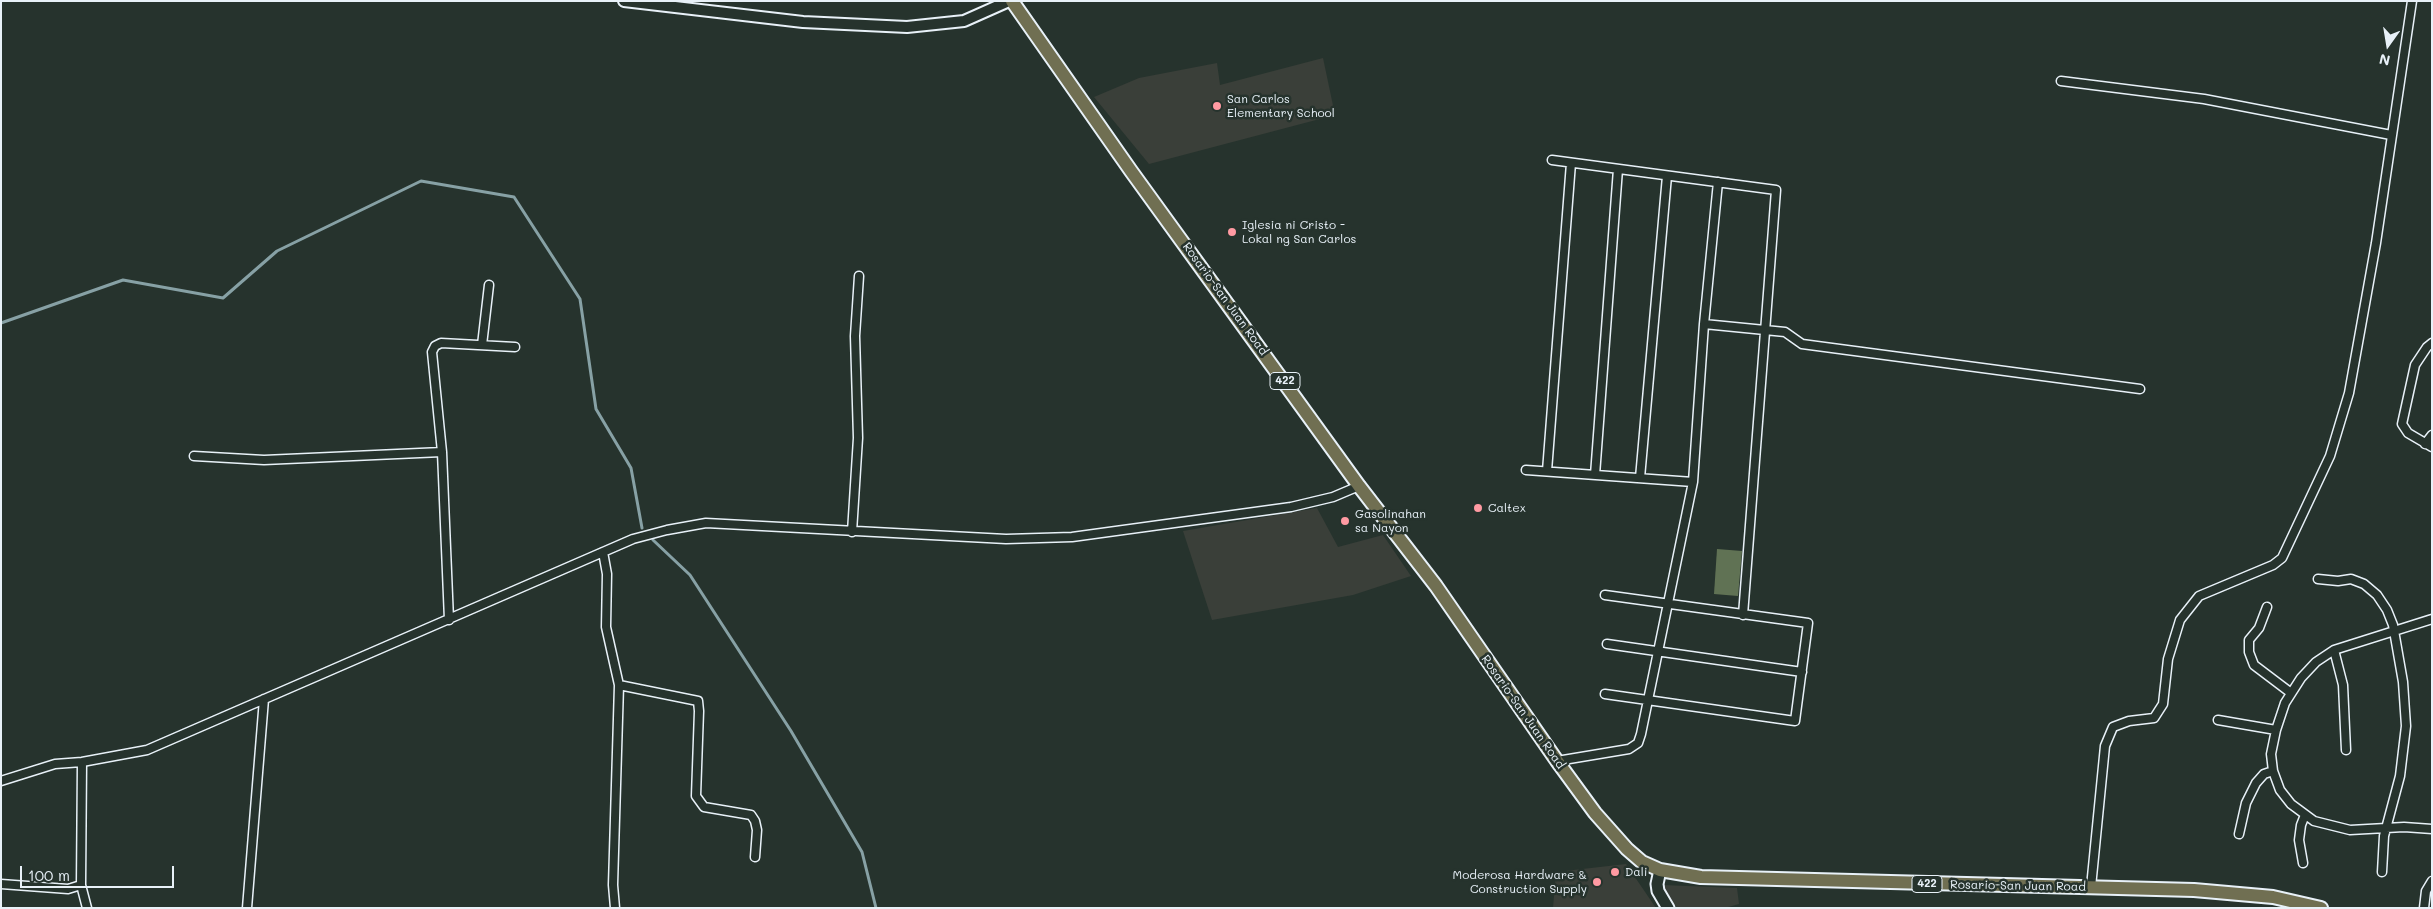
<!DOCTYPE html>
<style>
body{margin:0}
#map{position:relative;width:2433px;height:909px;overflow:hidden;background:#26332d;font-family:Mali,sans-serif}
canvas{display:block}
.frame{position:absolute;inset:0;border:2px solid #e8f1f8;pointer-events:none}
.north{position:absolute;left:2363px;top:20px;width:50px;height:50px;-webkit-text-stroke:4px #26332d;paint-order:stroke;rotate:193deg;font-size:14px;font-weight:700;line-height:20px;text-align:center;color:#e8f1f8}
.north::after{content:'';display:block;margin:auto;width:18px;height:22px;background:#e8f1f8;clip-path:polygon(50% 0,100% 100%,50% 72%,0 100%)}
.scale{position:absolute;left:20px;top:866px;width:154px;height:22px;box-sizing:border-box;border:2px solid #e8f1f8;border-top:0;padding-left:6px;font-size:15px;line-height:18px;white-space:nowrap;color:#e8f1f8;-webkit-text-stroke:4px #26332d;paint-order:stroke}
</style>
<div id="map">
<canvas width="2433" height="909"></canvas>
<div class="frame"></div>
<div class="north">N</div>
<div class="scale">100 m</div>
</div>
<script>
const ctx = document.querySelector('canvas').getContext('2d');
ctx.lineJoin = 'round';
function fillPath(path, color) {
  ctx.fillStyle = color;
  ctx.fill(path, 'evenodd');
}
function toPath(rows) {
  const path = new Path2D();
  for (const r of rows) {
    path.moveTo(r[0], r[1]);
    for (let i = 2; i < r.length; i += 2) path.lineTo(r[i], r[i + 1]);
  }
  return path;
}
function stroke(path, color, width, dash) {
  ctx.strokeStyle = color;
  ctx.lineWidth = width;
  ctx.lineCap = dash ? 'butt' : 'round';
  ctx.setLineDash(dash || []);
  ctx.stroke(path);
}
function drawText(font, color, halo, rows, align = 'center') {
  ctx.font = font + ' Mali,sans-serif';
  ctx.lineWidth = 5;
  ctx.setLineDash([]);
  ctx.textBaseline = 'middle';
  ctx.strokeStyle = halo;
  ctx.fillStyle = color;
  for (const [text, x, y, turn = 0] of rows) {
    ctx.save();
    ctx.translate(x, y);
    ctx.rotate((+turn || 0) * Math.PI / 180);
    ctx.textAlign = isNaN(turn) ? turn : align;
    if (halo) ctx.strokeText(text, 0, 0);
    ctx.fillText(text, 0, 0);
    ctx.restore();
  }
}
const built = toPath([
 [1323,58,1335,115,1149,164,1094,97,1139,78,1217,63,1220,85],
 [1317,508,1338,547,1383,535,1411,576,1353,595,1212,620,1183,531],
 [1626,864,1656,908,1553,908,1556,872],
 [1662,885,1737,888,1739,904,1725,908,1677,908]
]);
const green = toPath([
 [1717,549,1742,551,1738,596,1714,594]
]);
const stream = toPath([
 [1,323,123,280,223,298,277,251,421,181,514,197,580,299,596,409,631,468,642,528],
 [653,540,690,575,791,731,862,852,876,908]
]);
const minor = toPath([
 [2061,81,2204,99,2391,135],
 [1552,160,1776,190,1743,615],
 [1704,324,1785,332,1802,344,2140,389],
 [2432,343,2427,347,2415,365,2402,424,2408,433,2432,447],
 [482,345,489,285],
 [2425,444,2432,435],
 [194,456,264,460,442,452],
 [1526,470,1693,482],
 [1547,471,1571,163],
 [1595,475,1618,169],
 [1640,478,1667,176],
 [852,532,858,438,855,336,859,276],
 [603,552,607,574,606,627,619,685,613,885,615,908],
 [2318,579,2338,581,2351,579,2364,584,2377,595,2387,610,2393,625,2403,682,2406,726,2400,776,2384,836,2382,872],
 [1605,595,1808,623,1795,721,1605,694],
 [2267,607,2259,628,2249,640,2249,652,2254,665,2291,693],
 [2432,619,2334,650,2316,662,2301,678,2285,703,2276,730,2271,754,2273,771,2280,790,2291,804,2314,821,2350,830,2404,827,2432,829],
 [449,620,442,452,432,352,435,346,441,343,515,347],
 [1607,644,1802,672],
 [2334,650,2343,685,2346,750],
 [619,685,698,701,699,711,696,796,704,807,751,815,755,821,757,830,755,857],
 [2218,720,2276,730],
 [1557,761,1629,749,1638,743,1641,734,1693,482,1704,324,1718,182],
 [82,762,81,885,87,908],
 [1,781,55,764,82,762,147,750,633,539,667,530,706,523,1006,539,1072,537,1291,507,1333,497,1359,486],
 [2239,834,2246,803,2256,783,2264,774,2273,771],
 [2303,863,2299,840,2301,825,2305,815],
 [1,884,68,889,81,885],
 [2091,887,2105,746,2113,727,2129,721,2154,718,2163,704,2168,659,2180,620,2199,596,2273,565,2282,558,2330,456,2349,393,2376,243,2412,1],
 [247,908,264,699],
 [2424,908,2426,891,2432,881]
]);
const tertiary = toPath([
 [624,1,803,22,907,27,964,21,1009,1]
]);
const secondary = toPath([
 [1660,870,1657,884,1658,891,1668,908]
]);
const primary = toPath([
 [1012,1,1131,171,1359,486,1436,586,1557,761,1595,813,1627,849,1642,862,1660,870,1701,877,2194,890,2273,897,2321,908]
]);
const markers = [
 [1217,106,5,"#ff9aa2"],
 [1232,232,5,"#ff9aa2"],
 [1478,508,5,"#ff9aa2"],
 [1345,521,5,"#ff9aa2"],
 [1615,872,5,"#ff9aa2"],
 [1597,882,5,"#ff9aa2"]
];
const shields = [
 [1285,381,30],
 [1927,884,30]
];
const shieldNames = [
 ["422",1285,381],
 ["422",1927,884]
];
const poiNames = [
 ["San Carlos",1227,99],
 ["Elementary School",1227,113],
 ["Iglesia ni Cristo -",1242,225],
 ["Lokal ng San Carlos",1242,239],
 ["Caltex",1488,508],
 ["Gasolinahan",1355,514],
 ["sa Nayon",1355,528],
 ["Dali",1625,872],
 ["Moderosa Hardware &",1587,875,"right"],
 ["Construction Supply",1587,889,"right"]
];
const streetNames = [
 ["Rosario-San Juan Road",1225,299,54],
 ["Rosario-San Juan Road",1523,712,55],
 ["Rosario-San Juan Road",2018,886,1]
];
fillPath(built, '#3a3f39');
fillPath(green, '#607254');
stroke(stream, '#87a1a5', 3);
stroke(minor, '#e8f1f8', 11);
stroke(tertiary, '#e8f1f8', 14);
stroke(secondary, '#e8f1f8', 15);
stroke(primary, '#e8f1f8', 16);
stroke(minor, '#26332d', 8);
stroke(tertiary, '#26332d', 10);
stroke(secondary, '#26332d', 11);
stroke(primary, '#706f52', 12);
for (const [x, y, r, color] of markers) {
  const dot = new Path2D();
  dot.arc(x, y, r, 0, 2 * Math.PI);
  ctx.fillStyle = color;
  ctx.fill(dot);
  stroke(dot, '#26332d', 2);
}
for (const [x, y, w] of shields) {
  const box = new Path2D();
  box.roundRect(x - w / 2, y - 8.5, w, 17, 4);
  ctx.fillStyle = '#26332d';
  ctx.fill(box);
  stroke(box, '#e8f1f8', 1);
}
drawText('bold 11px', '#e8f1f8', null, shieldNames);
drawText('12px', '#e8f1f8', '#26332d', poiNames, 'left');
drawText('12px', '#e8f1f8', '#26332d', streetNames);
</script>
